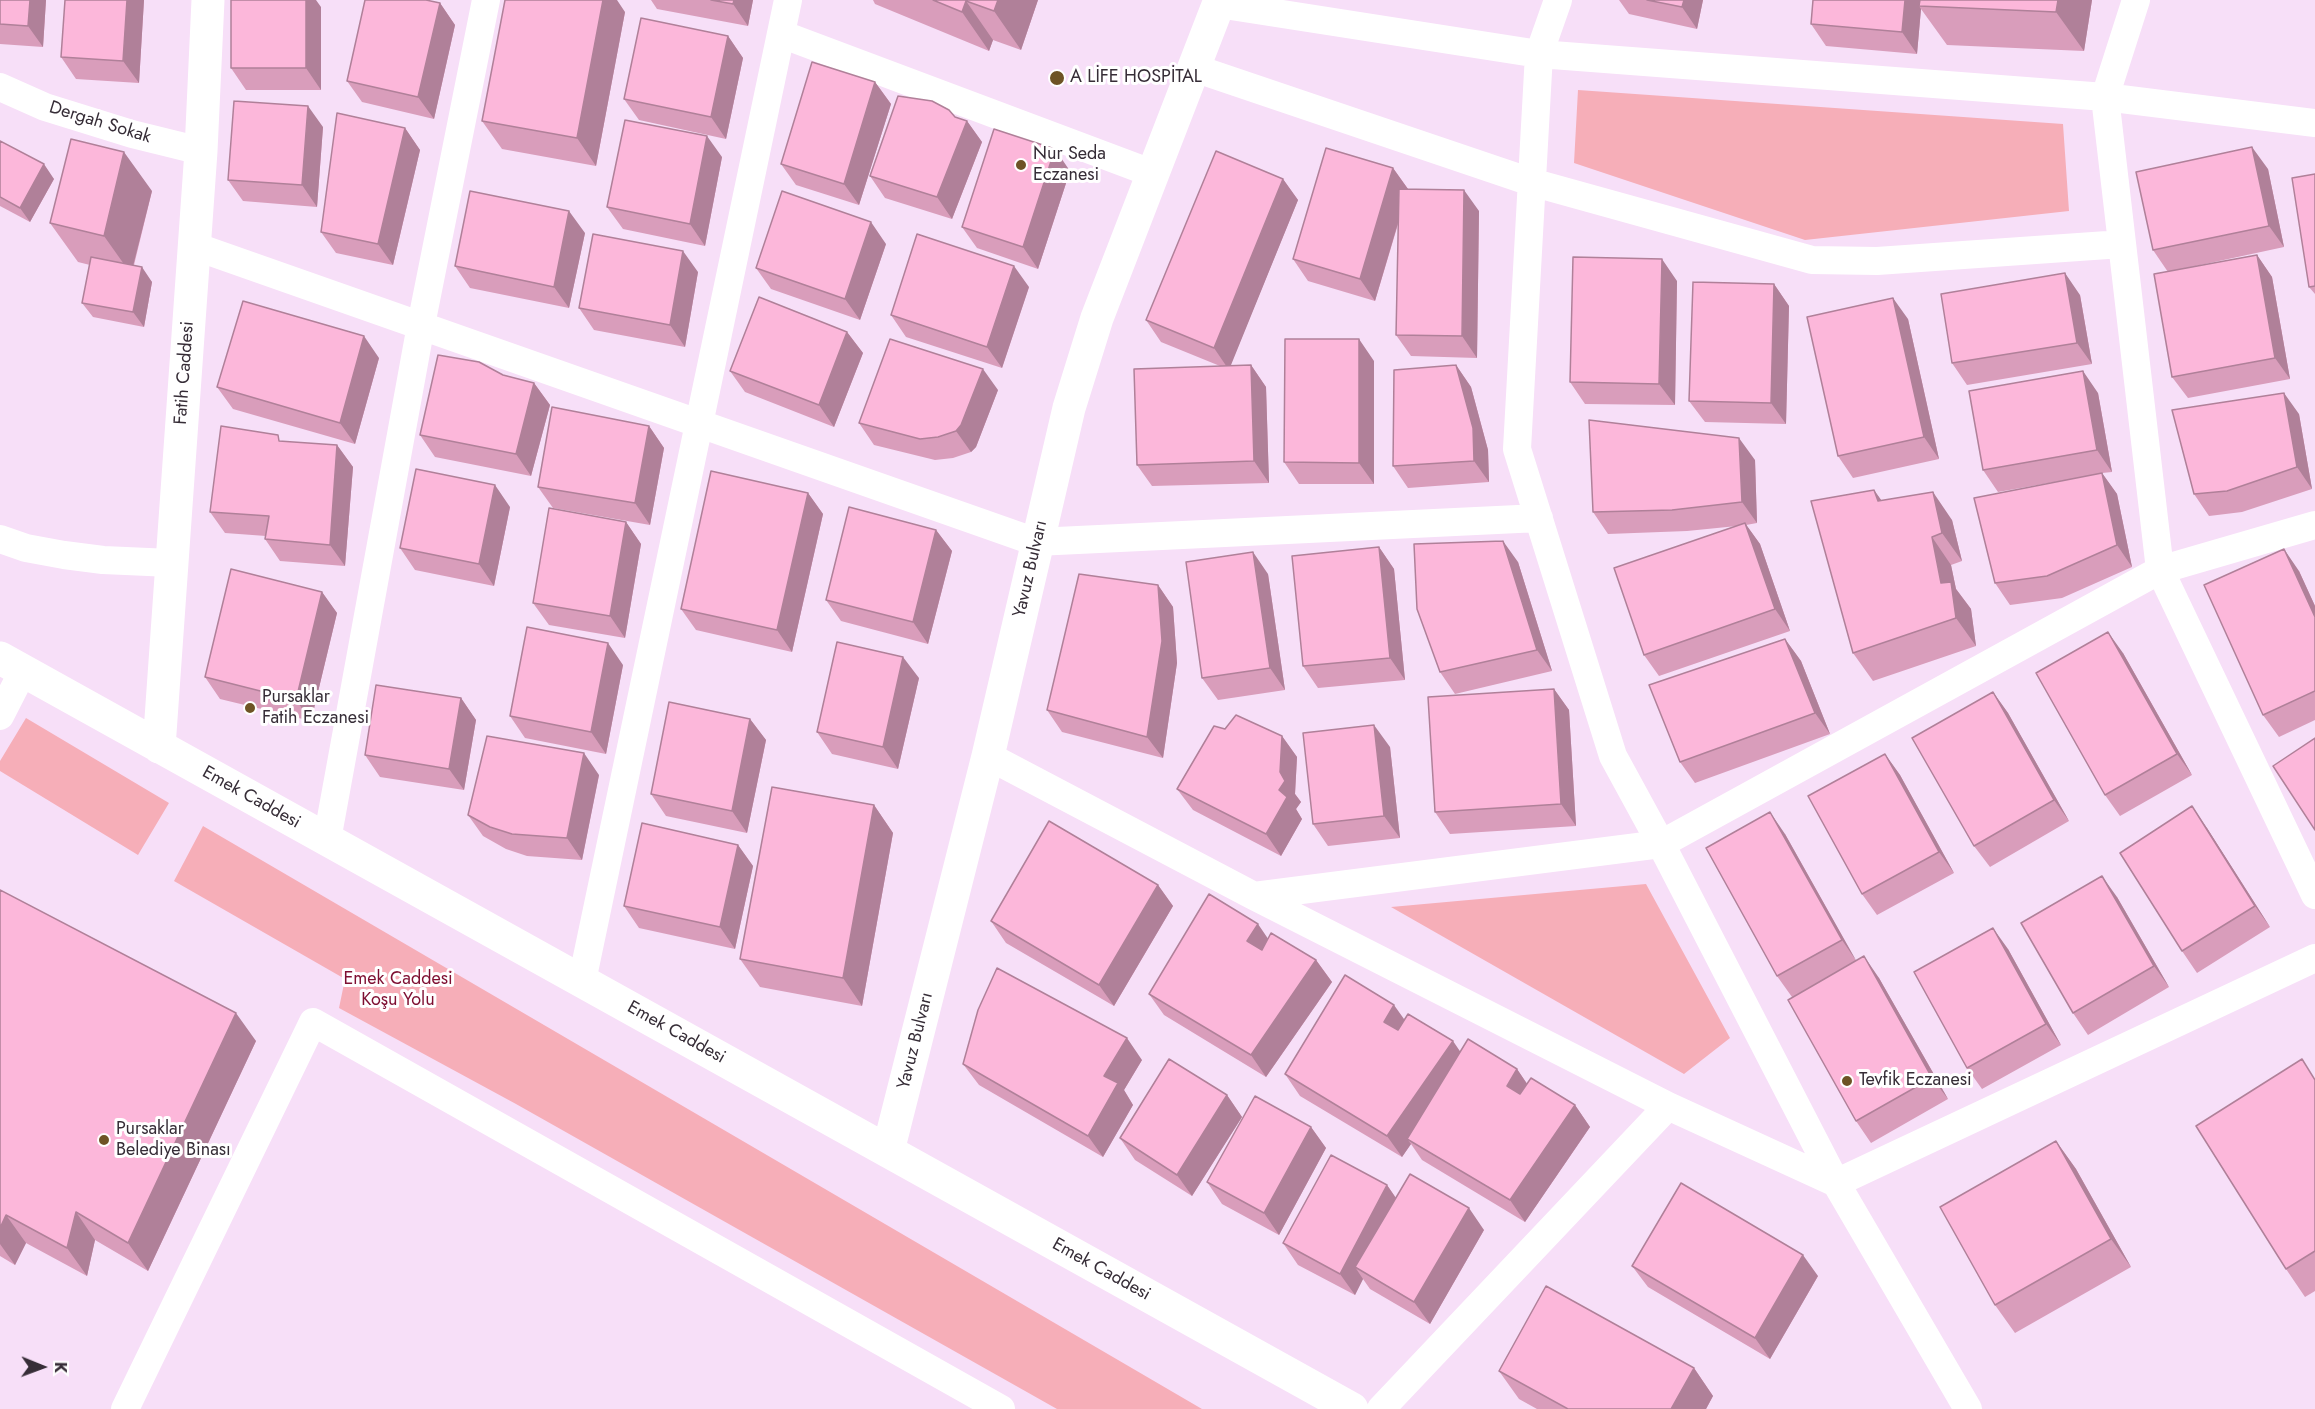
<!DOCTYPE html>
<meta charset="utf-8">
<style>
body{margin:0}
#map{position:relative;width:2315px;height:1409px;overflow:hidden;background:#f7dff8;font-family:Jost,sans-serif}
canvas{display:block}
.north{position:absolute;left:12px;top:1337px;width:60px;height:60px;-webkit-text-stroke:4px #fff;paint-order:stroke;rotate:91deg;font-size:16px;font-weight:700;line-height:24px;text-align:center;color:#362d37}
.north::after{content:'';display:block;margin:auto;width:21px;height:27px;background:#362d37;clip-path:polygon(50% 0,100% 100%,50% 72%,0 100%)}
</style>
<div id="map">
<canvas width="2315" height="1409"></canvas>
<div class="north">K</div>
</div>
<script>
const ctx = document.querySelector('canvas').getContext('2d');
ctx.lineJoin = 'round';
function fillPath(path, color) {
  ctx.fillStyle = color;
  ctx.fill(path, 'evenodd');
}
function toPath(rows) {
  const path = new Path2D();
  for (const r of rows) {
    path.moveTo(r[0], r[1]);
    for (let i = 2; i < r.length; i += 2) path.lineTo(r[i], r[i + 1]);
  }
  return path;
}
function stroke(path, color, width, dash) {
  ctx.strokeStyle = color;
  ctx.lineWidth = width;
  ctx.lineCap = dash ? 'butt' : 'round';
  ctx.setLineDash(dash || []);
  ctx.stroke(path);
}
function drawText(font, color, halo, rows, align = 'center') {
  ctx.font = font + ' Jost,sans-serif';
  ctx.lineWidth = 6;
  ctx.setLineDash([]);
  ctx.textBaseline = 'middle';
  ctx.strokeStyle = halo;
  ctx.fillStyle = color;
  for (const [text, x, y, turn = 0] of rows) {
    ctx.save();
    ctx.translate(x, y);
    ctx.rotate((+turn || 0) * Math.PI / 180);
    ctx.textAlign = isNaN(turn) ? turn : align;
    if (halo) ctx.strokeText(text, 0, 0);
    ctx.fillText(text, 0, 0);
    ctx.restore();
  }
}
const green = toPath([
 [1578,90,2063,124,2069,211,1805,240,1574,163],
 [26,718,169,803,138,855,0,771,0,761],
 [203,826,1202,1409,1057,1409,516,1104,339,1008,345,979,174,881],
 [1646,884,1730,1038,1684,1074,1391,907]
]);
const minor = toPath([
 [1558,0,1539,54,1517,449,1613,756,1661,844,1836,1183,1968,1409],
 [2136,0,2105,97,2160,570,2315,895],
 [1218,4,1539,54,2105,97,2315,123],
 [781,34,1154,174],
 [1194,68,1531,182,1812,260,1877,261,2122,244],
 [0,87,45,107,132,134,201,151],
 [194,246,1036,542,1539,518],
 [0,539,26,548,64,555,103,560,171,563],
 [0,716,23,671],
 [988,756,1254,896,1668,1106,1836,1183,2315,958],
 [327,840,421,325,486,0],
 [1254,896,1661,844,2160,570,2315,525],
 [582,981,788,0],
 [125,1409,313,1022,1001,1409],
 [1381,1409,1668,1106]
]);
const tertiary = toPath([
 [0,658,1352,1409],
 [159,747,201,151,208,0],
 [888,1151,988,756,1069,408,1097,318,1220,0]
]);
const wall = toPath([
 [0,0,46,0,43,47,0,44],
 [144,0,139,83,76,79,61,57],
 [651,0,753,0,748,26,657,9],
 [873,0,1038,0,1021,50,993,40,989,51,875,4],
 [1619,0,1703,0,1697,29,1629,14],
 [1813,0,2092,0,2084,51,1947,45,1921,9,1917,54,1826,46,1811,24],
 [440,3,455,25,434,119,362,102,347,81],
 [321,7,321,90,246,90,231,68],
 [625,12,596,166,502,149,482,121],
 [728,36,743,58,726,139,639,120,624,99],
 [875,82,891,104,859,205,796,185,781,164],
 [955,117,967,121,982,142,952,219,885,198,870,176],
 [323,127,317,207,243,201,228,180],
 [405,128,420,150,393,265,336,253,321,232],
 [0,141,54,179,30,222,0,206],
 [722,157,705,246,623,229,607,207],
 [1393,168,1408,189,1479,211,1477,358,1411,356,1396,335,1399,221,1375,301,1308,281,1293,259],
 [2268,169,2284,247,2168,272,2257,255,2272,277,2290,379,2188,398,2172,377,2168,272,2153,250],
 [1070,171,1038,269,977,248,962,227],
 [2315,174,2315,294,2309,287],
 [1283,179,1298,200,1230,366,1251,365,1266,387,1269,483,1152,486,1137,465,1220,366,1161,342,1146,320],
 [152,191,134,265,152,282,144,327,93,317,82,303,90,265,78,262,50,223],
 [585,233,569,308,470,288,455,266],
 [886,244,860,320,771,289,756,268],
 [698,272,685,347,594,330,579,308],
 [1677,281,1675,405,1585,404,1570,382],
 [1774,284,1789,306,1786,424,1705,422,1689,401],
 [1029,287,1002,368,906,337,891,315],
 [2080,295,2092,364,1967,385,1952,363],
 [1908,319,1939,459,1853,478,1838,456],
 [847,332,863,353,834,427,745,392,730,371],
 [379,358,355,444,233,409,217,387],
 [1374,361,1374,484,1299,484,1284,462],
 [1456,365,1471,387,1488,450,1489,482,1408,488,1393,466],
 [503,375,534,383,550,405,531,476,435,457,420,435],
 [998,390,976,447,971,452,953,458,935,460,874,445,859,423],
 [2098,393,2112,472,2102,473,2117,494,2132,567,2062,598,2010,605,1995,583,2083,477,1998,492,1983,470],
 [2299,414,2312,489,2242,512,2209,516,2194,494],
 [649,426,664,448,650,525,553,508,538,487],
 [283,442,337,445,353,467,345,566,280,561,265,539,266,536,225,533,210,512],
 [1755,460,1757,523,1746,525,1760,544,1790,631,1659,676,1644,655,1737,526,1687,531,1608,534,1593,512],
 [1874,490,1881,500,1952,520,1962,561,1951,565,1956,589,1971,609,1976,646,1873,681,1853,653],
 [808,493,823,514,792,652,696,630,681,609],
 [510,507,494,586,415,570,400,548],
 [626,522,641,544,625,638,549,625,533,603],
 [936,530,952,551,928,644,841,621,826,600],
 [1379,547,1394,569,1405,680,1318,688,1303,666],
 [1518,562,1552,671,1455,694,1440,672],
 [2299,571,2315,606,2315,720,2279,737,2263,715],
 [1268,574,1285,690,1218,700,1202,678],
 [1158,585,1173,607,1177,663,1163,758,1062,732,1047,710],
 [322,592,337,613,311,721,220,699,205,677],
 [1785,639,1801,661,1830,734,1695,783,1680,762],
 [2123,653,2192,775,2120,816,2105,795],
 [623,665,606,754,525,738,510,716],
 [919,678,898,769,832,754,817,732],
 [1554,689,1569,710,1576,826,1450,834,1435,812],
 [1993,692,2008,713,2069,821,1990,867,1974,846],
 [461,698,476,720,464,790,380,777,365,755],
 [750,719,766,740,747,833,666,816,651,794],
 [1225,729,1282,736,1297,757,1295,794,1301,802,1296,809,1302,819,1281,856,1193,810,1177,789],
 [1390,747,1400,838,1328,846,1313,824],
 [1885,754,1900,775,1954,873,1877,915,1862,894],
 [599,775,582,860,527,856,506,849,483,836,468,815],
 [874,805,893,833,862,1006,760,987,740,959],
 [2207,828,2270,927,2197,973,2182,951],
 [1785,834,1856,961,1879,978,1948,1099,1871,1143,1856,1121,1792,997,1777,976],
 [738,845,753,866,735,949,639,928,624,906],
 [1158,885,1173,906,1114,1006,1006,943,991,921],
 [0,890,256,1041,148,1271,95,1240,87,1276,26,1243,15,1265,0,1256],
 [2117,897,2169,987,2088,1035,2073,1013],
 [1268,939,1316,960,1332,982,1266,1077,1164,1015,1149,994],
 [2008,949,2061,1045,1982,1089,1967,1068],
 [1404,1019,1460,1052,1517,1069,1527,1084,1575,1105,1590,1127,1525,1222,1422,1160,1411,1144,1402,1157,1300,1096,1285,1074],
 [1142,1060,1124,1090,1133,1105,1103,1157,979,1085,963,1064],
 [2315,1078,2315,1291,2305,1297,2286,1269],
 [1227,1095,1242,1117,1192,1196,1135,1160,1120,1138],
 [1311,1127,1326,1148,1279,1235,1222,1204,1207,1182],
 [2056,1141,2076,1169,2131,1267,2015,1333,1995,1305],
 [1387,1185,1396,1198,1484,1230,1430,1324,1370,1289,1363,1279,1355,1295,1298,1265,1283,1243],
 [1632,1266,1818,1276,1770,1359,1648,1287],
 [1694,1368,1713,1396,1706,1409,1537,1409,1519,1399,1499,1371]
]);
const shadedWall = toPath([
 [30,0,46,0,43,47,28,26],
 [127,0,144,0,139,83,123,61],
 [306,0,316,0,321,7,321,90,306,68],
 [603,0,617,0,625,12,596,166,577,138],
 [734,0,753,0,748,26,733,4],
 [998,0,1038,0,1021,50,994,11],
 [1684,0,1703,0,1697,29,1682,7],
 [1905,0,1922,0,1919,6,1921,9,1917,54,1902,32],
 [2058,0,2092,0,2084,51,2056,12],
 [966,1,993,40,989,51,962,12],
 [440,3,455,25,434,119,418,97],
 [728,36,743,58,726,139,711,117],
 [875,82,891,104,859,205,844,184],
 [308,106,323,127,317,207,302,185],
 [967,121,982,142,952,219,937,197],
 [405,128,420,150,393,265,378,244],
 [707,136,722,157,705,246,690,224],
 [2252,147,2268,169,2284,247,2269,226],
 [1055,149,1070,171,1038,269,1023,247],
 [124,152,152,191,131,274,104,236],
 [44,164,54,179,30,222,20,208],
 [1393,168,1408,189,1375,301,1360,279],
 [1283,179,1298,200,1229,370,1214,348],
 [1464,190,1479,211,1477,358,1462,336],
 [569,211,585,233,569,308,554,287],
 [871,222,886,244,860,320,845,299],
 [683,251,698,272,685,347,670,325],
 [2257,255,2272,277,2290,379,2275,358],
 [1662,259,1677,281,1675,405,1659,384],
 [1014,266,1029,287,1002,368,987,347],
 [142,267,152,282,144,327,133,312],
 [2065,273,2080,295,2092,364,2077,343],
 [1774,284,1789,306,1786,424,1771,403],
 [1893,298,1908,319,1939,459,1924,437],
 [847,332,863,353,834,427,819,405],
 [364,336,379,358,355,444,340,423],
 [1359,339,1374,361,1374,484,1359,463],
 [1251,365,1266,387,1269,483,1254,461],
 [1456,365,1471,387,1488,450,1489,482,1474,461],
 [983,369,998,390,976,447,971,452,956,431],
 [2083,371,2098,393,2112,472,2097,450],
 [534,383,550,405,531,476,516,454],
 [2284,393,2299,414,2312,489,2297,467],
 [649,426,664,448,650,525,635,503],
 [1739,438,1755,460,1757,523,1742,502],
 [337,445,353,467,345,566,330,545],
 [2102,473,2117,494,2132,567,2117,545],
 [495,485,510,507,494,586,479,564],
 [1874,490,1894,518,1878,501],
 [1933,492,1952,520,1962,561,1942,533],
 [808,493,823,514,792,652,777,630],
 [626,522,641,544,625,638,610,616],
 [1745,523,1760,544,1790,631,1775,609],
 [936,530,952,551,928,644,913,622],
 [1932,537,1951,565,1956,589,1971,609,1976,646,1956,618,1941,583],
 [1503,541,1518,562,1552,671,1537,650],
 [1379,547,1394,569,1405,680,1390,658],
 [2284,549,2299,571,2315,606,2315,617],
 [1253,552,1268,574,1285,690,1270,668],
 [1158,585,1173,607,1177,663,1163,758,1147,737],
 [322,592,337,613,311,721,296,700],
 [2108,632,2123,653,2192,775,2177,754],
 [1785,639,1801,661,1830,734,1815,713],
 [608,643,623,665,606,754,591,732],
 [903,657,919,678,898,769,883,747],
 [1554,689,1569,710,1576,826,1561,804],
 [1993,692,2008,713,2069,821,2054,800],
 [461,698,476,720,464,790,449,769],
 [750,719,766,740,747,833,732,811],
 [1374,725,1390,747,1400,838,1384,816],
 [1282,736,1297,757,1295,794,1301,802,1296,809,1302,819,1281,856,1266,834,1279,790],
 [584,753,599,775,582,860,567,838],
 [1885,754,1900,775,1954,873,1939,852],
 [874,805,893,833,862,1006,843,978],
 [2192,806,2207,828,2270,927,2255,906],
 [1770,812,1785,834,1857,962,1842,940],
 [738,845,753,866,735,949,720,927],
 [2102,876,2117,897,2169,987,2154,966],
 [1158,885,1173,906,1114,1006,1099,985],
 [1258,924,1273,946,1262,963,1247,941],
 [1993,928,2008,949,2061,1045,2046,1024],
 [1864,956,1879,978,1948,1099,1932,1078],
 [1316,960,1332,982,1266,1077,1251,1055],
 [1394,1005,1409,1026,1399,1043,1384,1022],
 [236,1013,256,1041,148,1271,128,1243],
 [1127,1038,1142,1060,1124,1090,1133,1105,1103,1157,1088,1136,1104,1076],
 [1453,1041,1468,1063,1407,1139,1411,1144,1402,1157,1387,1136],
 [1517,1069,1532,1091,1522,1108,1507,1086],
 [1227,1095,1242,1117,1192,1196,1177,1175],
 [1575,1105,1590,1127,1525,1222,1510,1200],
 [1311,1127,1326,1148,1279,1235,1264,1213],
 [2056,1141,2076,1169,2131,1267,2111,1239],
 [1387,1185,1402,1207,1355,1267,1363,1279,1355,1295,1340,1274],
 [1469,1208,1484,1230,1430,1324,1414,1302],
 [76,1212,95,1240,87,1276,67,1248],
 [6,1215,26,1243,15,1265,0,1244,0,1228],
 [1803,1255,1818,1276,1770,1359,1755,1338],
 [1694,1368,1713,1396,1706,1409,1671,1409]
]);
const building = toPath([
 [0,0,30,0,28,26,0,24,0,0],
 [65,0,127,0,123,61,61,57,65,0],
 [231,0,306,0,306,68,231,68,231,0],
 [365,0,426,0,440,3,418,97,347,81,365,0],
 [505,0,603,0,577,138,482,121,505,0],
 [711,0,734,0,733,4,711,0],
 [933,0,998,0,994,11,966,1,962,12,933,0],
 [1647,0,1684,0,1682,7,1647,0],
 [1813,0,1905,0,1902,32,1811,24,1813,0],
 [1920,0,2058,0,2056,12,1919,6,1920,0],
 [641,18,728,36,711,117,624,99,641,18],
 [812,62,875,82,844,184,781,164,812,62],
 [898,96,932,101,949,110,955,117,967,121,937,197,870,176,898,96],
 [234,101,308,106,302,185,228,180,234,101],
 [337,113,405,128,378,244,321,232,337,113],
 [625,120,707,136,690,224,607,207,625,120],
 [994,129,1055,149,1023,247,962,227,994,129],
 [71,139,124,152,104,236,50,223,71,139],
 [0,141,44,164,20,208,0,197,0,141],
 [2252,147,2269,226,2153,250,2136,172,2252,147],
 [1326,148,1393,168,1360,279,1293,259,1326,148],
 [1216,151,1283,179,1214,348,1146,320,1216,151],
 [2315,174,2315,286,2309,287,2292,178,2315,174],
 [1399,189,1464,190,1462,336,1396,335,1399,189],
 [470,191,569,211,554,287,455,266,470,191],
 [782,191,871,222,845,299,756,268,782,191],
 [593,234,683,251,670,325,579,308,593,234],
 [917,234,1014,266,987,347,891,315,917,234],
 [2257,255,2275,358,2172,377,2154,274,2257,255],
 [91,257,142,267,133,312,82,303,91,257],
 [1573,257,1662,259,1659,384,1570,382,1573,257],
 [2065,273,2077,343,1952,363,1941,294,2065,273],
 [1693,282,1774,284,1771,403,1689,401,1693,282],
 [759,297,847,332,819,405,730,371,759,297],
 [1893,298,1924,437,1838,456,1807,317,1893,298],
 [243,301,364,336,340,423,217,387,243,301],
 [890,339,983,369,961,425,956,431,938,437,920,439,859,423,890,339],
 [1285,339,1359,339,1359,463,1284,462,1285,339],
 [438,355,479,362,503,375,534,383,516,454,420,435,438,355],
 [1251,365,1254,461,1137,465,1134,369,1251,365],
 [1456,365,1473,428,1474,461,1393,466,1394,370,1456,365],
 [2083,371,2097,450,1983,470,1969,391,2083,371],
 [2284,393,2297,467,2227,491,2194,494,2172,410,2284,393],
 [552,407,649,426,635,503,538,487,552,407],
 [1589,420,1739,438,1742,502,1672,510,1593,512,1589,420],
 [221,426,278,435,279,441,337,445,330,545,265,539,269,516,210,512,221,426],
 [416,469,495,485,479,564,400,548,416,469],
 [711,471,808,493,777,630,681,609,711,471],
 [2102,473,2117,545,2047,576,1995,583,1974,498,2102,473],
 [1874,490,1878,501,1933,492,1942,533,1932,537,1941,583,1951,582,1956,618,1853,653,1811,501,1874,490],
 [849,507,936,530,913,622,826,600,849,507],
 [549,508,626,522,610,616,533,603,549,508],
 [1745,523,1775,609,1644,655,1614,568,1745,523],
 [1503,541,1537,650,1440,672,1417,609,1414,544,1503,541],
 [1379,547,1390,658,1303,666,1292,556,1379,547],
 [2284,549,2315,617,2315,691,2263,715,2204,585,2284,549],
 [1253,552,1270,668,1202,678,1186,562,1253,552],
 [231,569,322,592,296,700,205,677,231,569],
 [1079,574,1158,585,1162,641,1147,737,1047,710,1079,574],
 [527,627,608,643,591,732,510,716,527,627],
 [2108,632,2177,754,2105,795,2036,673,2108,632],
 [1785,639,1815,713,1680,762,1649,685,1785,639],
 [837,642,903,657,883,747,817,732,837,642],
 [376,685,461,698,449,769,365,755,376,685],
 [1554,689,1561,804,1435,812,1428,697,1554,689],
 [1993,692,2054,800,1974,846,1912,738,1993,692],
 [669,702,750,719,732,811,651,794,669,702],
 [1236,715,1282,736,1280,772,1285,781,1279,790,1287,797,1266,834,1177,789,1214,726,1225,729,1236,715],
 [1374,725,1384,816,1313,824,1303,733,1374,725],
 [487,736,584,753,567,838,512,834,490,827,468,815,487,736],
 [2315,738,2315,830,2273,766,2315,738],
 [1885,754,1939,852,1862,894,1808,796,1885,754],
 [772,787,874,805,843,978,740,959,772,787],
 [2192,806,2255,906,2182,951,2120,853,2192,806],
 [1770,812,1842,940,1777,976,1706,848,1770,812],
 [1049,821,1158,885,1099,985,991,921,1049,821],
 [642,823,738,845,720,927,624,906,642,823],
 [2102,876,2154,966,2073,1013,2021,923,2102,876],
 [0,890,236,1013,128,1243,76,1212,67,1248,6,1215,0,1228,0,890],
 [1209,894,1258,924,1247,941,1262,950,1271,933,1316,960,1251,1055,1149,994,1209,894],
 [1993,928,2046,1024,1967,1068,1914,972,1993,928],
 [1864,956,1932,1078,1856,1121,1788,1000,1864,956],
 [997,968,1127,1038,1104,1076,1118,1083,1088,1136,963,1064,978,1010,997,968],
 [1345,975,1394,1005,1384,1022,1398,1030,1408,1014,1453,1041,1387,1136,1285,1074,1345,975],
 [1468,1039,1517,1069,1507,1086,1520,1094,1531,1078,1575,1105,1510,1200,1407,1139,1468,1039],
 [1169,1059,1227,1095,1177,1175,1120,1138,1169,1059],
 [2302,1059,2315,1080,2315,1251,2286,1269,2196,1126,2302,1059],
 [1255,1096,1311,1127,1264,1213,1207,1182,1255,1096],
 [2056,1141,2111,1239,1995,1305,1940,1207,2056,1141],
 [1331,1155,1387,1185,1340,1274,1283,1243,1331,1155],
 [1410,1174,1469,1208,1414,1302,1355,1267,1410,1174],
 [1681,1183,1803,1255,1755,1338,1632,1266,1681,1183],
 [1546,1286,1694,1368,1671,1409,1568,1409,1499,1371,1546,1286]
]);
const markers = [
 [1057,78,8,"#6e5325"],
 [1021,165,6,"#6e5325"],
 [250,708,6,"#6e5325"],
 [1847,1081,6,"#6e5325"],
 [104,1140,6,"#6e5325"]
];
const poiNames = [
 ["A LİFE HOSPİTAL",1070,78],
 ["Nur Seda",1033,155],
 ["Eczanesi",1033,176],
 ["Pursaklar",262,698],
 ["Fatih Eczanesi",262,719],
 ["Tevfik Eczanesi",1859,1081],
 ["Pursaklar",116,1130],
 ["Belediye Binası",116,1151]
];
const streetNames = [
 ["Dergah Sokak",100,123,17],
 ["Fatih Caddesi",185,373,-86],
 ["Yavuz Bulvarı",1031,569,-77],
 ["Emek Caddesi",251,798,29],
 ["Emek Caddesi",676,1033,29],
 ["Yavuz Bulvarı",916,1041,-76],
 ["Emek Caddesi",1101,1270,29]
];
const parkNames = [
 ["Emek Caddesi",398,980],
 ["Koşu Yolu",398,1001]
];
fillPath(green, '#f6aeb8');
stroke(minor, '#fff', 28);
stroke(tertiary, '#fff', 33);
fillPath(wall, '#d99dbb');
fillPath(shadedWall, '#b08099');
fillPath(building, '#fcb7da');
stroke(building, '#b08099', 1.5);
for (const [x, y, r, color] of markers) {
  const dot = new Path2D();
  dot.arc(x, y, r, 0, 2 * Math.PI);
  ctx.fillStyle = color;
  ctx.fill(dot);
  stroke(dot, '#fff', 2);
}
drawText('18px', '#362d37', '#fff', poiNames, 'left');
drawText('18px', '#362d37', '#fff', streetNames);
drawText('18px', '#7e0f32', '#fff', parkNames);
</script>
